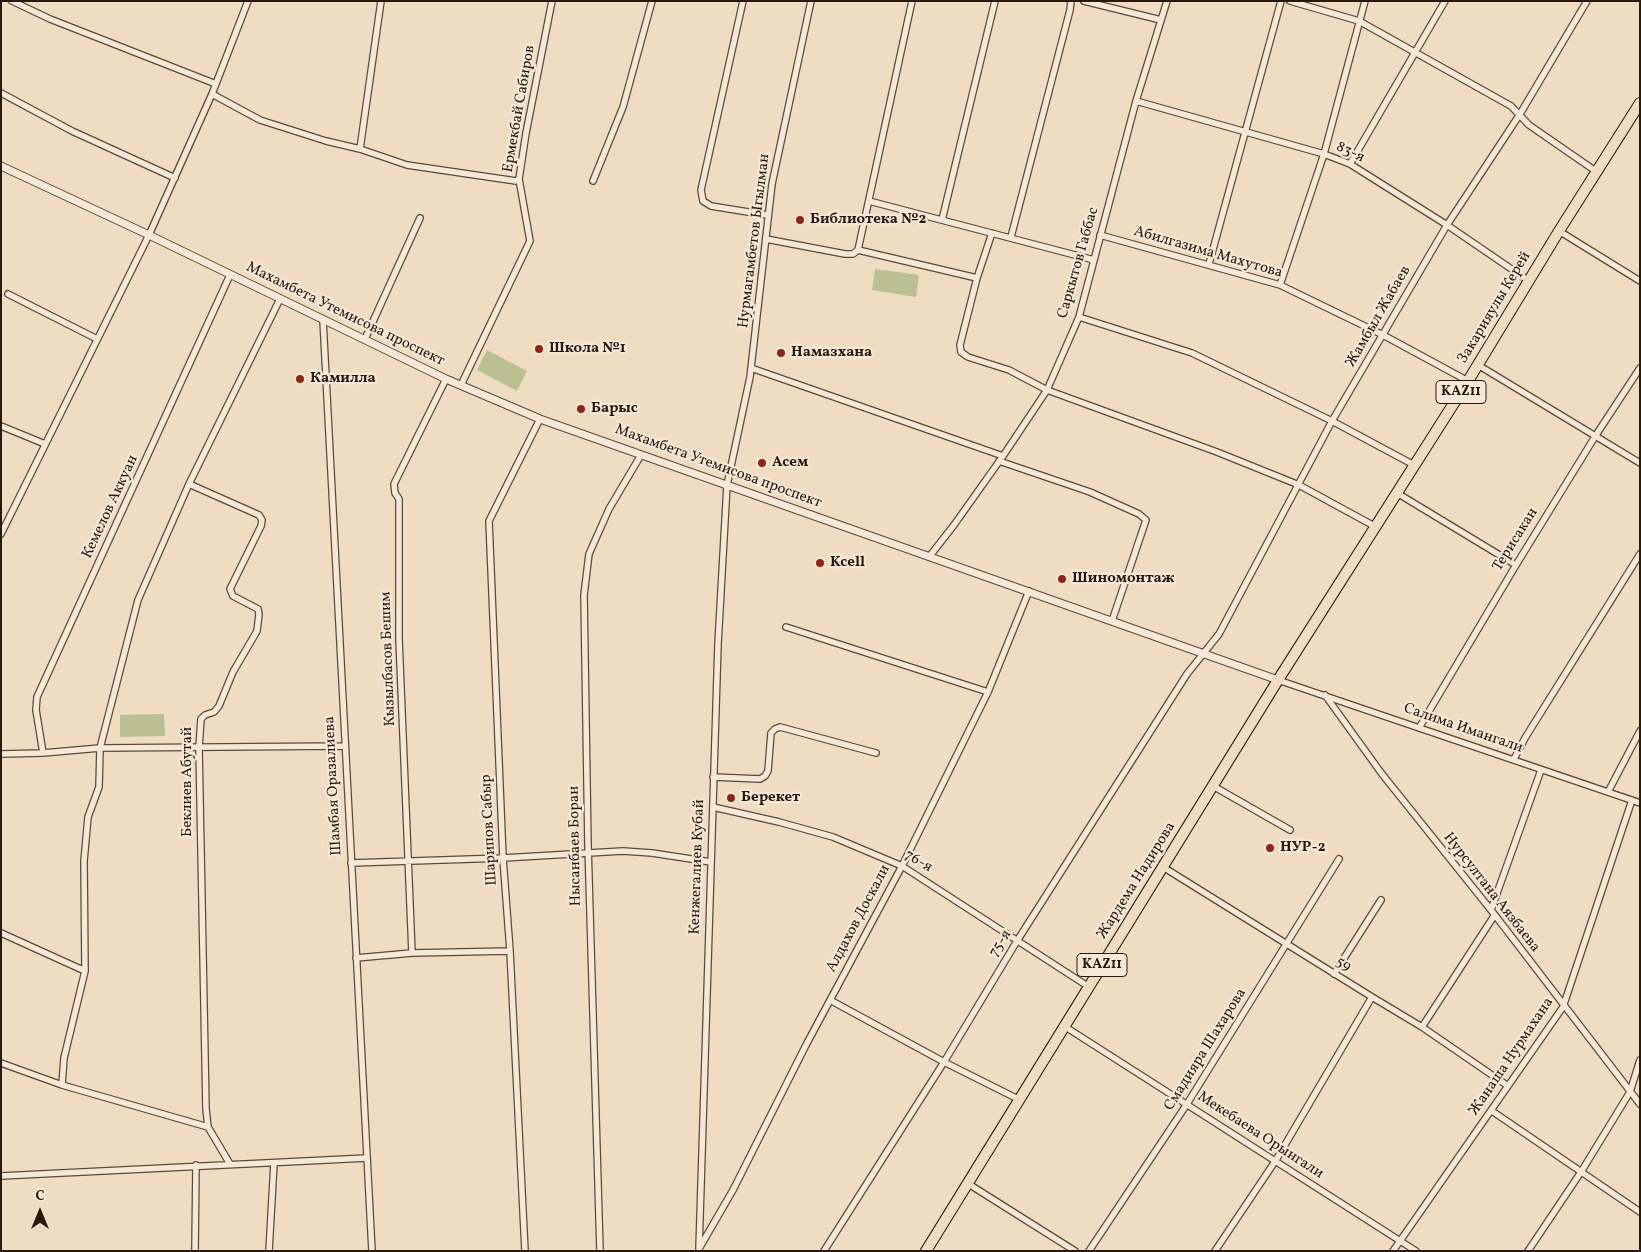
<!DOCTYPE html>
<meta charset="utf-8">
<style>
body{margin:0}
#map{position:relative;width:1641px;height:1252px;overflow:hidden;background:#f0dcc0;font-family:Vollkorn,serif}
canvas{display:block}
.frame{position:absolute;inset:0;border:2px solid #29190c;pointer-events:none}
.north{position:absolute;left:15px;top:1187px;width:50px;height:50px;-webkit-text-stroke:4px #f5e8d6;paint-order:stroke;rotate:0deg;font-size:14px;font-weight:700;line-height:20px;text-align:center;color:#29190c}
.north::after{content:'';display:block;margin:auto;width:18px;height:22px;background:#29190c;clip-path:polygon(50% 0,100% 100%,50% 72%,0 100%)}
</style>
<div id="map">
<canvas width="1641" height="1252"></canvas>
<div class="frame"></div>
<div class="north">С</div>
</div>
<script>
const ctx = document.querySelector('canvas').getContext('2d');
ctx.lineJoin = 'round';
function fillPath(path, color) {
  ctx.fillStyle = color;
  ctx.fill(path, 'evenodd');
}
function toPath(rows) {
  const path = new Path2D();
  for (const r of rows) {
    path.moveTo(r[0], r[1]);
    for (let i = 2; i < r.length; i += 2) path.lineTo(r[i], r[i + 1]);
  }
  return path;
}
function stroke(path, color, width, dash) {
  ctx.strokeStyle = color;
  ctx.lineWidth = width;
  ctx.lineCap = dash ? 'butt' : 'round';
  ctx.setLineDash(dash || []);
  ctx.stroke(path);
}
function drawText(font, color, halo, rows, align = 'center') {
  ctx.font = font + ' Vollkorn,serif';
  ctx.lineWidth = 4.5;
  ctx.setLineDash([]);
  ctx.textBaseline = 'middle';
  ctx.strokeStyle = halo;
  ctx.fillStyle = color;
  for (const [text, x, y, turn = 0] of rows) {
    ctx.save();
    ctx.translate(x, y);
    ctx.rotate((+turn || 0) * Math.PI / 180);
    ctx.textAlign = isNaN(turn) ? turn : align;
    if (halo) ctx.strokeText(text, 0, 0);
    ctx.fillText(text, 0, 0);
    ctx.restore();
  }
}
const green = toPath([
 [875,269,919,275,916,297,872,290],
 [487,350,527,371,517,391,477,370],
 [164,714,165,736,120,737,120,715]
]);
const minor = toPath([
 [12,1,50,19,216,84],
 [743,1,701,190,703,201,711,206,767,215],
 [1084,1,1161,20],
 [1290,1,1359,21,1511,106,1529,125,1597,172],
 [1,93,72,131,175,178],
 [212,94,260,120,326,141,360,149,407,165,516,181,519,179],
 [1136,101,1324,154,1350,164,1447,225,1529,281],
 [360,149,381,1],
 [1350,164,1445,1],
 [593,181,623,107,652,1],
 [869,201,1094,260],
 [942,220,995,1],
 [1559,231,1640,281],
 [992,233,977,278,960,345,961,352,968,357,1009,370,1047,390,1217,452,1299,485,1376,527],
 [1100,235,1280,285,1383,335,1468,381],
 [1011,237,1070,10,1071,1],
 [766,239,845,254,853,254,858,250,912,1],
 [858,250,977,278],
 [1209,264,1281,1],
 [1280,285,1324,154,1365,1],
 [8,294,97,339],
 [1079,317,1192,353,1332,421,1414,465],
 [323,320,372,1251],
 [365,339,420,218],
 [1478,365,1640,463],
 [751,368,1003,456],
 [461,385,530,241,519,179,526,133,552,1],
 [1,426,45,444],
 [999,461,1090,492,1139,514,1146,520,1112,621],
 [189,484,259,515,262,520,261,526,230,589,233,596,258,609,259,614,257,631,233,672,219,706,214,712,205,715,201,719,199,747,206,1109,208,1127,230,1164],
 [1397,493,1516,565],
 [1,534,149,235,212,94,248,1],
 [929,557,954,525,1003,456,1047,390,1079,317,1136,101,1167,1],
 [786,627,988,692],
 [1278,680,1640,803],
 [1325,695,1382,774,1491,910,1640,1104],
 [1419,728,1516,565,1596,435,1640,368],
 [43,753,36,710,37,697,230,275],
 [1,754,43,753,100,748,344,746],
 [1514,759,1525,738,1640,554],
 [713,777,760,779,765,776,768,771,771,733,775,729,780,727,876,753],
 [1213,786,1290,830],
 [1608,792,1640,731],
 [713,807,779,822,833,837,902,866,1089,987],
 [351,863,503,858,623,851,652,853,711,862],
 [1163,867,1372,997,1422,1027,1508,1086],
 [1491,910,1541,770],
 [1,933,85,971],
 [412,953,399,639,399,499,395,493,394,484,446,379],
 [356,958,412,953,510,951],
 [1334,974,1381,900],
 [830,1000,944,1062,1018,1099],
 [1064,1026,1416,1251],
 [1422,1027,1494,916],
 [1,1063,62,1085,208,1127],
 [62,1085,64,1058,85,971,84,861,88,817,99,787,100,748,138,600,189,484,280,299],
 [1492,1111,1640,1212],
 [1,1176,367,1158],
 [967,1183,1075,1251],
 [700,1247,733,1190,806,1045,902,866,988,692,1029,591],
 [699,1249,718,644,727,485,750,377,772,184,811,1],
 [195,1251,196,1165],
 [269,1251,274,1163],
 [525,1251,510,951,503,858,489,521,540,419],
 [600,1251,588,845,584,595,589,554,609,509,641,455],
 [824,1251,944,1062,1017,941,1187,674,1219,634,1332,421,1447,225,1520,114,1587,1],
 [1089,1251,1187,1104,1339,859],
 [1215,1251,1276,1160,1372,997],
 [1393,1251,1563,1007,1632,800],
 [1528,1251,1581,1172,1630,1092,1640,1060]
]);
const tertiary = toPath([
 [1,166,149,235,446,379,540,419,1278,680]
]);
const trunk = toPath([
 [926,1251,1278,680,1468,381,1559,231,1640,103]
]);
const markers = [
 [800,220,5,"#8f2418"],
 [539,349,5,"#8f2418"],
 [781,353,5,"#8f2418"],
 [300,379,5,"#8f2418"],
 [581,409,5,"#8f2418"],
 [762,463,5,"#8f2418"],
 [820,563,5,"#8f2418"],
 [1062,579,5,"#8f2418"],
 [731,798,5,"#8f2418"],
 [1270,848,5,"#8f2418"]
];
const shields = [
 [1461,392,50],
 [1102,965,50]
];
const shieldNames = [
 ["KAZ11",1461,392],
 ["KAZ11",1102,965]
];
const streetNames = [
 ["Ермекбай Сабиров",520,109,-80],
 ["83-я",1350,153,25],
 ["Нурмагамбетов Ыгылман",755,241,-83],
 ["Абилгазима Махутова",1208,253,16],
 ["Саркытов Габбас",1079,263,-74],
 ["Закарияулы Керей",1495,308,-59],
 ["Махамбета Утемисова проспект",345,315,26],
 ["Жамбыл Жабаев",1379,317,-60],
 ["Махамбета Утемисова проспект",718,467,20],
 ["Кемелов Аккуан",111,507,-65],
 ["Терисакан",1516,540,-58],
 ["Кызылбасов Бешим",389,659,-92],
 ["Салима Имангали",1463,729,19],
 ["Беклиев Абутай",188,782,-90],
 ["Шамбая Оразалиева",334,786,-93],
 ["Шарипов Сабыр",490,830,-93],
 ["Нысанбаев Боран",576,846,-91],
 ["76-я",918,862,30],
 ["Кенжегалиев Кубай",698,867,-88],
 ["Жардема Надирова",1137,881,-58],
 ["Нурсултана Аязбаева",1491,893,52],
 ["Алдахов Доскали",859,919,-62],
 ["75-я",1001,944,-58],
 ["59",1343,965,32],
 ["Смадияра Шахарова",1206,1050,-58],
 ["Жанаша Нурмахана",1512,1057,-56],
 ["Мекебаева Орынгали",1260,1136,33]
];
const poiNames = [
 ["Библиотека №2",810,220],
 ["Школа №1",549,349],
 ["Намазхана",791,353],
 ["Камилла",310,379],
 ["Барыс",591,409],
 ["Асем",772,463],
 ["Kcell",830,563],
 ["Шиномонтаж",1072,579],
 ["Берекет",741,798],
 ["НУР-2",1280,848]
];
fillPath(green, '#bac092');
stroke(minor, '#5b4a39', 8);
stroke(tertiary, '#5b4a39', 9);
stroke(trunk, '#29190c', 12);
stroke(minor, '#f5e8d6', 5.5);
stroke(tertiary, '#f5e8d6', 7);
stroke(trunk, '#f0dcc0', 10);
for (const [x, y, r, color] of markers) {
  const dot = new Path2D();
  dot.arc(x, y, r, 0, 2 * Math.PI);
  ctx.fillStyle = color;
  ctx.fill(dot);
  stroke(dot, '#f5e8d6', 2);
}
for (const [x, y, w] of shields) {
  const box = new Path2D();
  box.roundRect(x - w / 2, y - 11.5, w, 23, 4);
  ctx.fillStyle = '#f5e8d6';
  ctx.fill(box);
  stroke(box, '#29190c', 1);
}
drawText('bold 14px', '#29190c', null, shieldNames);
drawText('15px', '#29190c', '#f5e8d6', streetNames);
drawText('bold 15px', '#29190c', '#f5e8d6', poiNames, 'left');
</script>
